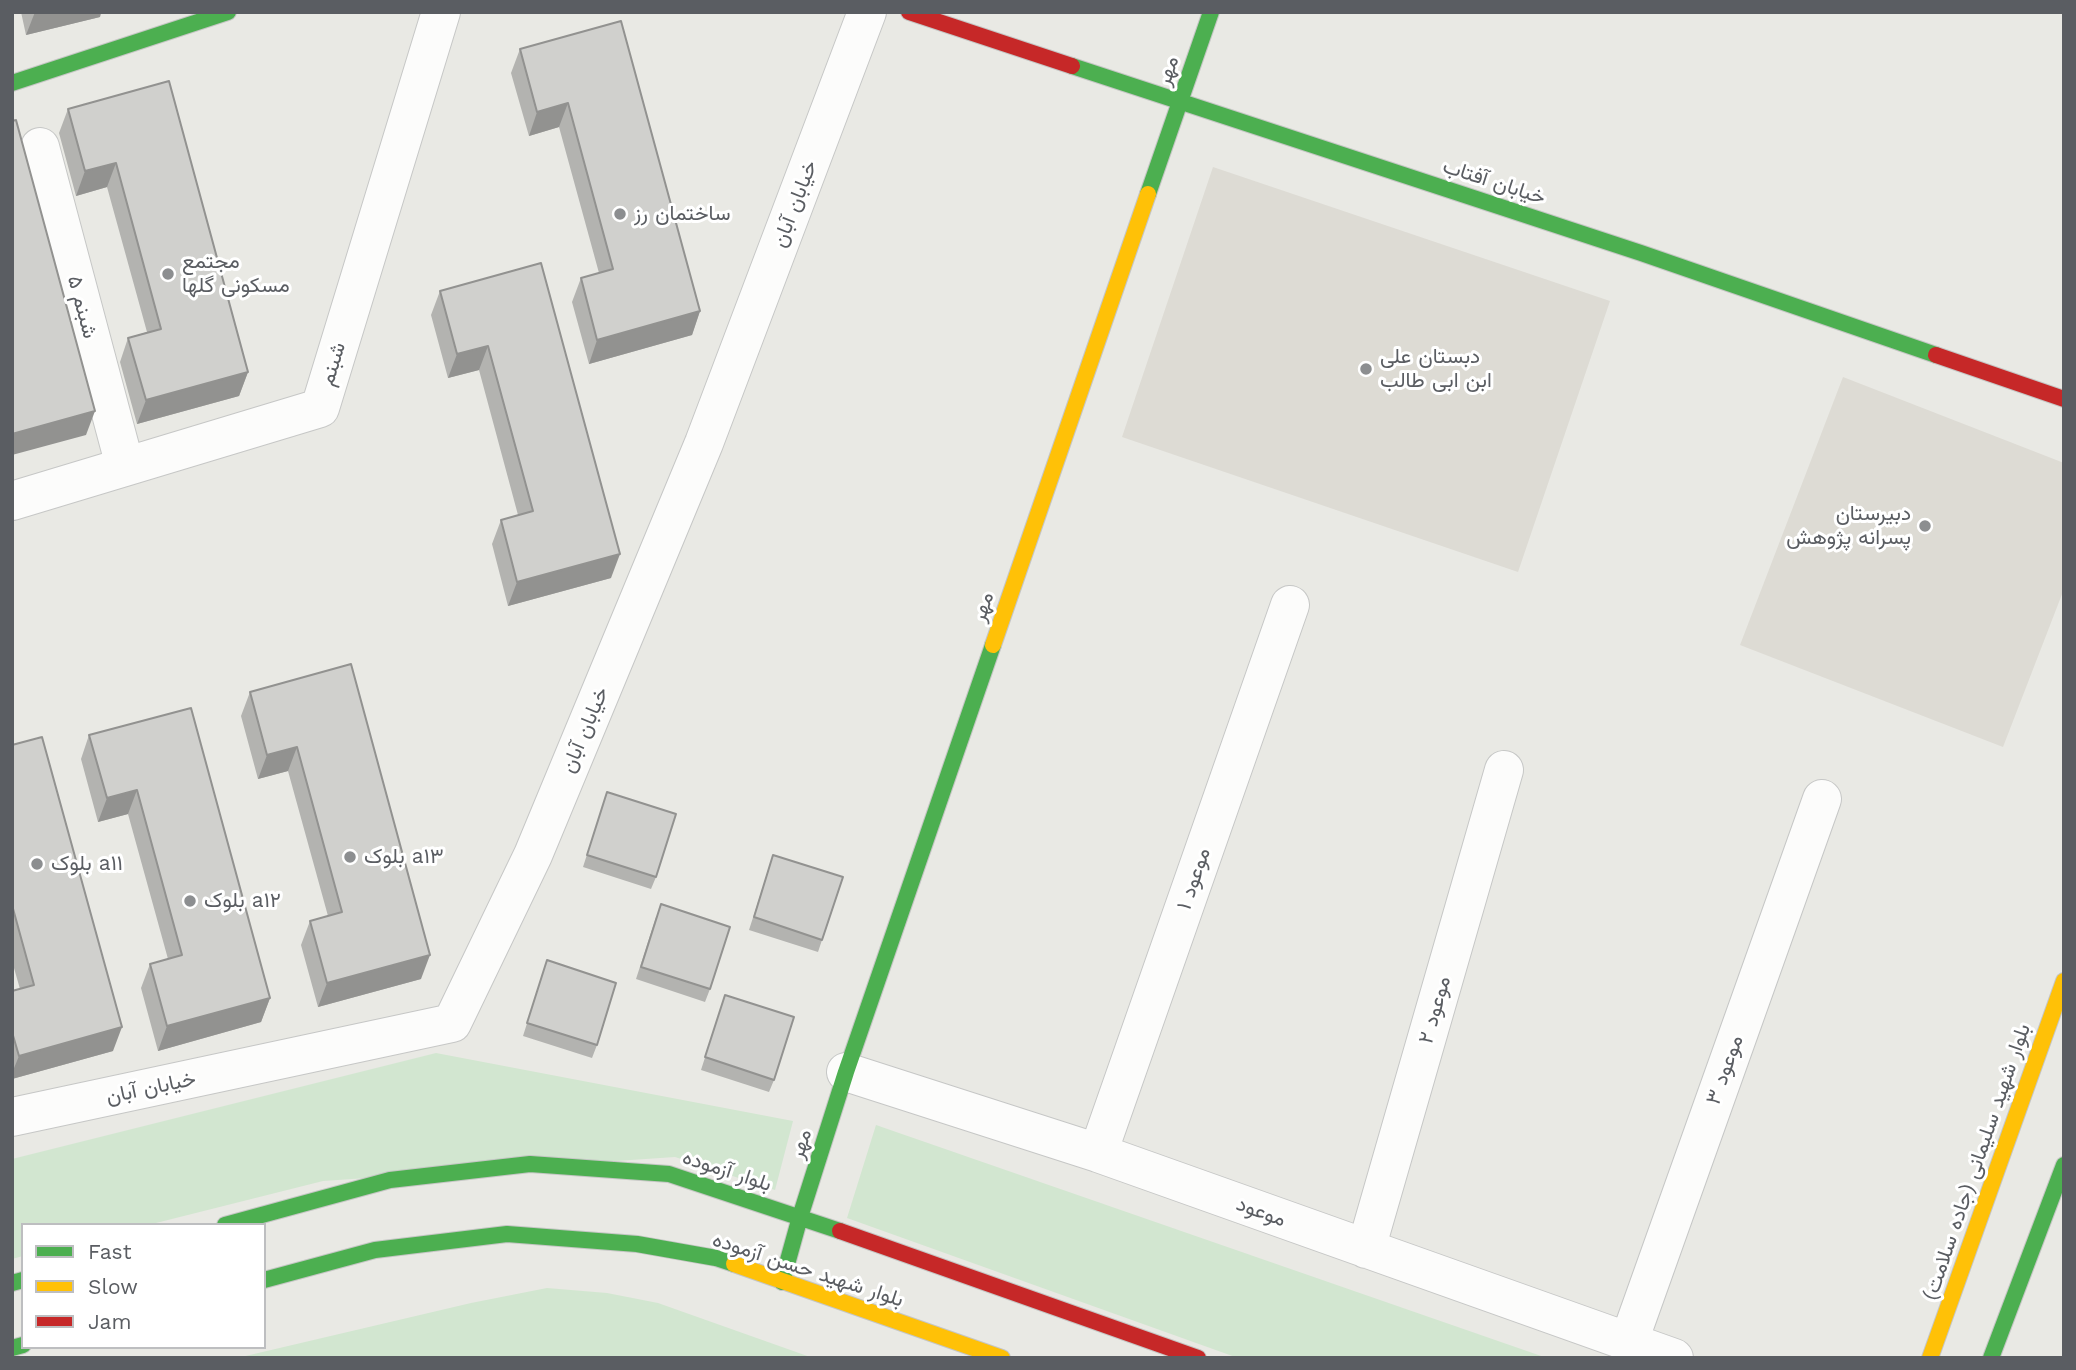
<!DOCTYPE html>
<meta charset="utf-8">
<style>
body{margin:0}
#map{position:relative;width:2076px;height:1370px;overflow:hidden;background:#e9e9e4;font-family:"Work Sans",sans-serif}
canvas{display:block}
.frame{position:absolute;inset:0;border:14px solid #5a5d62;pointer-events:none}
.legend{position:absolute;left:21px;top:1223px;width:245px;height:126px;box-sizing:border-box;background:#fff;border:2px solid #bdbec0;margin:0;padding:9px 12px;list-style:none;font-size:21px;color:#5a5d62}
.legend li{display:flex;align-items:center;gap:14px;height:35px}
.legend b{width:35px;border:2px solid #bdbec0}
</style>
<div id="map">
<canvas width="2076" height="1370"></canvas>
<div class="frame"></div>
<ul class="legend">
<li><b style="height:9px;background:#4caf50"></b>Fast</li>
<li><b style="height:9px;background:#ffc107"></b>Slow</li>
<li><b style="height:9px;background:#c62828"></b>Jam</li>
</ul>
</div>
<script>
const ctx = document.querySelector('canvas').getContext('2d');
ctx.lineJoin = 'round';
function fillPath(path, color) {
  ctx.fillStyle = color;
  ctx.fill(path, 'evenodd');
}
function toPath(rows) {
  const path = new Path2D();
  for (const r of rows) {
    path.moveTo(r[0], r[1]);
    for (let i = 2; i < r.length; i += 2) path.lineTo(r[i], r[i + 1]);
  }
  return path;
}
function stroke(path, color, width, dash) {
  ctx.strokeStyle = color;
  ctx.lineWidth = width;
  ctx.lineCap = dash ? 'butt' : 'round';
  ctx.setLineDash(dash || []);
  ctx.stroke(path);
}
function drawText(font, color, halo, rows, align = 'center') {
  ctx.font = font + ' "Work Sans",Vazirmatn,sans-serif';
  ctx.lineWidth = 6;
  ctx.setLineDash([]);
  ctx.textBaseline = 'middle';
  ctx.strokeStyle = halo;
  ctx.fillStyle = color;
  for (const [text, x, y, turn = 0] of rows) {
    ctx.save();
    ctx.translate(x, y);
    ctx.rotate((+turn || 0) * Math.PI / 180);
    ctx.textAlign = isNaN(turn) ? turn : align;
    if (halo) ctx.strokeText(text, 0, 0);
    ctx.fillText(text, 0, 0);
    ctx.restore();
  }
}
const education = toPath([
 [1213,167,1610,301,1518,572,1122,437],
 [1843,377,2064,463,2064,589,2003,747,1740,645]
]);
const green = toPath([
 [436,1053,793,1121,775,1190,675,1157,323,1181,148,1225,23,1225,23,1256,12,1259,12,1159],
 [876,1125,1547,1358,1238,1358,847,1218],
 [547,1288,607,1293,658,1303,813,1358,237,1358,471,1303]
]);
const street = toPath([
 [40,147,125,466],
 [12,501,320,408,441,12],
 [846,1072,1098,1153,1674,1358],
 [12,1117,452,1023,533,855,704,443,867,12],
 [1098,1153,1290,605],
 [1366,1249,1504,770],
 [1629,1341,1822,799]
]);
const fast = toPath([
 [1072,66,1641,253,1936,355],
 [12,83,228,12],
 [1148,194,1211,12],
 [225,1225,390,1180,530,1164,669,1174,840,1231],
 [264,1280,375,1250,507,1234,637,1244,716,1258,734,1264],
 [782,1282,800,1217,846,1072,993,645],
 [12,1283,23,1280],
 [12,1348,23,1345],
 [1991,1358,2064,1165]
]);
const slow = toPath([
 [993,645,1148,194],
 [734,1264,1002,1358],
 [1930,1358,2064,981]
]);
const jam = toPath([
 [909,12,1072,66],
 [1936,355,2064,399],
 [840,1231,1198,1358]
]);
const wall = toPath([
 [21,12,101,12,100,17,26,35],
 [621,21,700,311,692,335,589,364,572,302,581,278,599,273,559,127,529,136,511,73,520,49],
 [169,81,248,372,239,396,137,424,120,362,128,338,147,332,107,187,76,196,59,133,68,109],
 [541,263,611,578,508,606,492,544,501,520,518,515,479,370,448,378,431,315,440,291],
 [351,664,421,979,318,1007,301,945,310,921,328,916,288,771,258,779,241,716,250,692],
 [191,708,270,998,261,1022,158,1051,141,988,150,964,168,959,128,814,98,822,81,759,89,735],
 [12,745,113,1051,12,1079,12,991,20,989,12,961],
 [607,792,656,877,651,889,583,867],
 [773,855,822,940,818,952,749,930],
 [656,917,710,989,705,1002,636,979],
 [547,960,597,1045,592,1058,523,1036],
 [725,995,774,1080,769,1092,701,1070]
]);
const shadedWall = toPath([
 [35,12,101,12,100,17,26,35],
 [568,103,559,127,529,136,537,112],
 [116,163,107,187,76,196,85,171],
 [700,311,692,335,589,364,597,340],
 [488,346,479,370,448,378,457,354],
 [248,372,239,396,137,424,146,400],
 [95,411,86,435,12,455,12,434],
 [620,554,611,578,508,606,517,582],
 [297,747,288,771,258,779,267,755],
 [137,790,128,814,98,822,107,798],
 [430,955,421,979,318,1007,327,983],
 [270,998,261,1022,158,1051,167,1026],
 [122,1027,113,1051,12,1079,12,1073,19,1056]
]);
const building = toPath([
 [621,21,700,311,597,340,581,278,613,269,568,103,537,112,520,49,621,21],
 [169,81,248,372,146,400,128,338,161,329,116,163,85,171,68,109,169,81],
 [16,120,95,411,12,434,12,121,16,120],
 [541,263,620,554,517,582,501,520,533,511,488,346,457,354,440,291,541,263],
 [351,664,430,955,327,983,310,921,342,912,297,747,267,755,250,692,351,664],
 [191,708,270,998,167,1026,150,964,182,955,137,790,107,798,89,735,191,708],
 [42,737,122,1027,19,1056,12,1032,12,991,34,985,12,905,12,745,42,737],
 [607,792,676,814,656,877,587,855,607,792],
 [773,855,843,877,822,940,754,917,773,855],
 [661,904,730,927,710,989,641,967,661,904],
 [547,960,616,983,597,1045,527,1023,547,960],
 [725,995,794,1017,774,1080,705,1057,725,995]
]);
const markers = [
 [620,214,7,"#8c8e90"],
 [168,274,7,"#8c8e90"],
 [1366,369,7,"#8c8e90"],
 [1925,526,7,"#8c8e90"],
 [350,857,7,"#8c8e90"],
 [37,864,7,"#8c8e90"],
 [190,901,7,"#8c8e90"]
];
const streetNames = [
 ["مهر",1168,71,-71],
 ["خیابان آفتاب",1494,182,18],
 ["خیابان آبان",795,204,-69],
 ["شبنم ۵",82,307,75],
 ["شبنم",333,364,-73],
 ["مهر",983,607,-71],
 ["خیابان آبان",585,730,-67],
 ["موعود ۱",1194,879,-71],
 ["موعود ۲",1435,1010,-74],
 ["موعود ۳",1725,1070,-70],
 ["خیابان آبان",151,1088,-12],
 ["مهر",801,1144,-72],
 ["بلوار شهید سلیمانی (جاده سلامت)",1977,1162,-71],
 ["بلوار آزموده",727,1171,18],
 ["موعود",1261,1212,20],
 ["بلوار شهید حسن آزموده",808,1270,18]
];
const poiNames = [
 ["ساختمان رز",634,214],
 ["مجتمع",182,262],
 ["مسکونی گلها",182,286],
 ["دبستان علی",1380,357],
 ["ابن ابی طالب",1380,381],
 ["دبیرستان",1911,514,"right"],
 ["پسرانه پژوهش",1911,538,"right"],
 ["بلوک a۱۳",364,857],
 ["بلوک a۱۱",51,864],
 ["بلوک a۱۲",204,901]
];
fillPath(education, '#dddbd4');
fillPath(green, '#d2e6d0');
stroke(street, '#c6c7c6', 40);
stroke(fast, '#c5c6c4', 18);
stroke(slow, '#c5c6c4', 18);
stroke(jam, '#c5c6c4', 18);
stroke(street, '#fcfcfb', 38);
stroke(fast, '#4caf50', 16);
stroke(slow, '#ffc107', 16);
stroke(jam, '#c62828', 16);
fillPath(wall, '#b3b3b0');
fillPath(shadedWall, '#929290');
fillPath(building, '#d0d0cd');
stroke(building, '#929290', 2);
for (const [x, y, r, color] of markers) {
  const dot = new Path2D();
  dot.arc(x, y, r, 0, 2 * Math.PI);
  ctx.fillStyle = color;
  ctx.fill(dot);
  stroke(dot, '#fff', 2.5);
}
drawText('21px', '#5a5d62', '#fff', streetNames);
drawText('21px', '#5a5d62', '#fff', poiNames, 'left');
</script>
